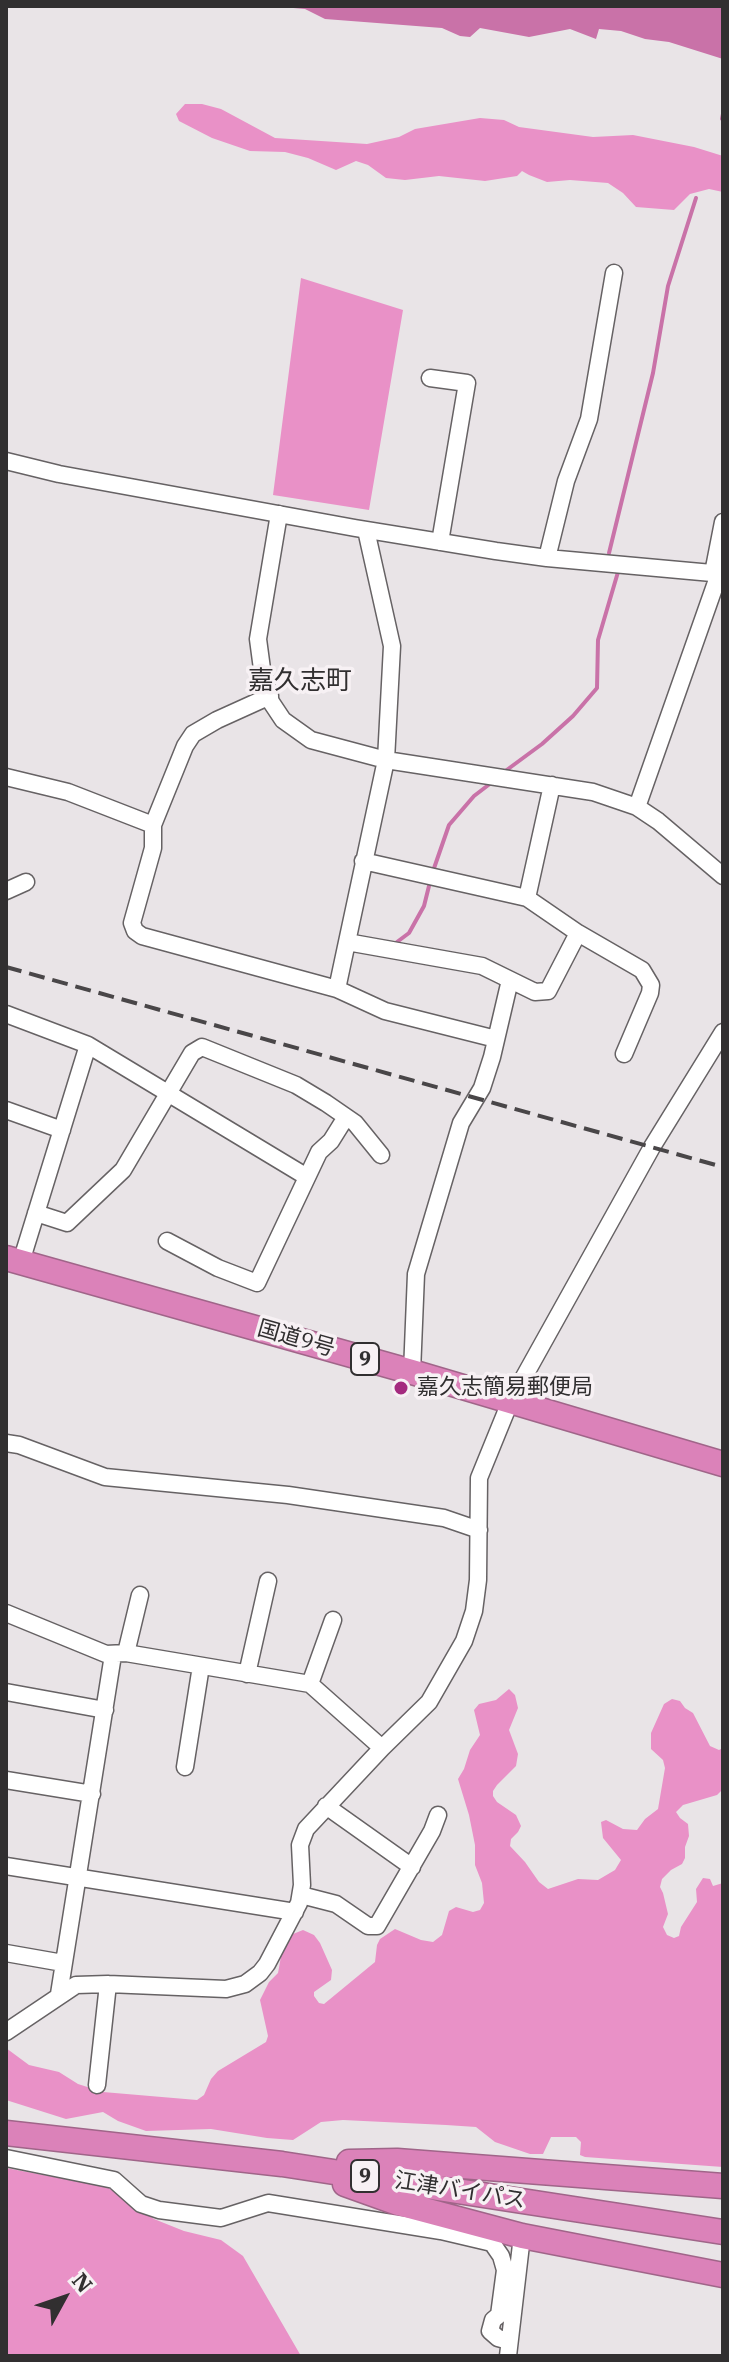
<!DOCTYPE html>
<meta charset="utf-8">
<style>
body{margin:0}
#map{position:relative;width:729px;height:2362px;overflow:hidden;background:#e9e4e7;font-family:"IBM Plex Serif",serif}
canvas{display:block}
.frame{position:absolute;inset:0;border:8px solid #312f30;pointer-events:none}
.north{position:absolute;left:24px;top:2258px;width:80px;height:80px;-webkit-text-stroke:6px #f7f1f4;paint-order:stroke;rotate:50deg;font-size:22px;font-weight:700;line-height:32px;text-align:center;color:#312f30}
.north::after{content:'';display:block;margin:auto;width:28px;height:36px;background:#312f30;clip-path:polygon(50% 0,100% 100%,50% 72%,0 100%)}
</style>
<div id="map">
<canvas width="729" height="2362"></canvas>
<div class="frame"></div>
<div class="north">N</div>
</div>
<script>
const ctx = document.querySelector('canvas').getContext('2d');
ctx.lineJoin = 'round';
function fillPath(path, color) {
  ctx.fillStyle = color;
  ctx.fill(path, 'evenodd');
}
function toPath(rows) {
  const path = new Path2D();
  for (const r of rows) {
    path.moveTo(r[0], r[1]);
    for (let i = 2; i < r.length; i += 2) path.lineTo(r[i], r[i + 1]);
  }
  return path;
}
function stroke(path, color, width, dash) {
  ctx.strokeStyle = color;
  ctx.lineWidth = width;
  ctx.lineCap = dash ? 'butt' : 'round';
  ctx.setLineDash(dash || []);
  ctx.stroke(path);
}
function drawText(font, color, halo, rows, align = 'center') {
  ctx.font = font + ' "IBM Plex Serif","Noto Sans JP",serif';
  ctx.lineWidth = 7;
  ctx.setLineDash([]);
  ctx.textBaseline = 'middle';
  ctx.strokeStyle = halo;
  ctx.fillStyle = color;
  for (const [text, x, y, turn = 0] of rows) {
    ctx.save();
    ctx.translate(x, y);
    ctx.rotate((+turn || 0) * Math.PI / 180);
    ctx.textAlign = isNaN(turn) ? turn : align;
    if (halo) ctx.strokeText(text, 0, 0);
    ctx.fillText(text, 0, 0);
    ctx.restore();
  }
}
const green = toPath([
 [185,104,202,104,221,109,275,138,367,144,399,137,415,129,480,118,504,120,519,127,593,137,633,135,694,147,723,156,723,192,709,189,690,194,674,210,636,207,623,193,608,183,570,180,547,182,529,175,522,171,517,176,485,181,439,176,405,180,386,178,368,165,356,161,336,170,308,158,285,152,250,151,212,138,179,121,176,114],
 [301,278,403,310,369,510,273,495],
 [509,1689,515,1695,518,1708,509,1730,518,1754,516,1766,497,1785,493,1791,493,1796,497,1802,516,1815,521,1826,518,1832,511,1839,510,1846,525,1862,539,1882,548,1889,578,1879,598,1880,615,1870,621,1860,603,1838,601,1822,606,1820,623,1829,637,1830,645,1819,658,1809,665,1768,663,1760,651,1749,651,1733,664,1704,672,1699,680,1701,685,1708,693,1713,710,1746,719,1750,723,1748,723,1789,717,1795,683,1805,676,1812,680,1818,688,1824,689,1836,685,1847,685,1858,682,1864,671,1870,662,1879,660,1887,663,1893,668,1914,663,1927,667,1935,674,1938,679,1936,681,1927,697,1902,696,1889,703,1878,710,1879,713,1886,723,1883,723,2167,585,2157,580,2155,581,2142,576,2137,551,2137,543,2154,530,2154,495,2142,476,2127,446,2125,343,2120,321,2122,293,2140,267,2138,211,2129,146,2131,118,2121,103,2112,66,2119,6,2100,6,2048,29,2065,59,2072,78,2084,103,2092,197,2100,204,2095,211,2079,218,2071,266,2042,268,2036,260,2000,269,1982,278,1973,282,1951,293,1934,303,1930,314,1935,320,1943,332,1970,331,1980,314,1992,314,1996,319,2003,324,2004,375,1962,377,1945,380,1939,395,1929,421,1940,433,1942,442,1935,449,1911,456,1907,473,1912,480,1910,484,1903,482,1883,475,1865,475,1845,469,1815,458,1779,464,1769,470,1750,480,1735,474,1710,479,1704,496,1700],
 [6,2168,107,2187,154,2219,184,2231,221,2240,243,2256,301,2356,6,2356]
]);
const water = toPath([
 [270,6,723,6,723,59,669,42,645,39,621,31,599,29,596,39,570,29,529,37,480,28,470,37,460,36,442,28,325,19,305,9]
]);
const stream = toPath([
 [722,119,723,114],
 [609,553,653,373,668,286,696,198],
 [504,772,542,744,573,716,597,688,598,640,618,572],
 [432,874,449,825,474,796,491,783],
 [393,945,409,933,424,906,430,882]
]);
const minor = toPath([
 [430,378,467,383,440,542],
 [6,461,59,474,355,528,496,551,547,558,723,574],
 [279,514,258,639,262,669,271,702,283,720,311,740,386,760,593,792,637,807,658,821,723,876],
 [366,530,392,646,386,760,347,942,482,966,535,992,548,991,578,933,527,898,552,785],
 [547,558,566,481,589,419,614,273],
 [713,573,723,522],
 [6,777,68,792,153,825,153,848,132,923,135,931,142,936,337,989],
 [637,807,719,574],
 [153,825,185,746,193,734,217,720,270,696],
 [363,861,527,898],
 [6,891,26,882],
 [578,933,642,970,651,985,650,993,624,1054],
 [347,942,337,989,385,1011,496,1039],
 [6,1014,88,1045,21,1262],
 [88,1045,307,1177],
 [6,1110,62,1130],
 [36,1213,67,1223,123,1170,192,1053,202,1047,296,1085,326,1103,355,1123,381,1155],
 [167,1241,218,1268,257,1283,319,1152,331,1141,346,1117],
 [412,1372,416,1274,461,1123,482,1088,492,1057,510,980],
 [6,1443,19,1445,105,1477,288,1495,444,1518,479,1530],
 [6,1613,106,1654,126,1653,310,1684,382,1748],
 [126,1653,140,1595],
 [247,1674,268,1581],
 [310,1684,333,1620],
 [6,1692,105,1710],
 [185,1767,201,1666],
 [6,1780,92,1794],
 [326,1806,412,1867],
 [6,1866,295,1912],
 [301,1895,336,1904,368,1926,377,1926,432,1831,438,1815],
 [6,1953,63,1963],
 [59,1994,113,1655],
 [6,2032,76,1985,108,1984,226,1989,245,1984,260,1973,267,1964,299,1903,302,1885,300,1845,306,1829,382,1748,429,1702,464,1641,474,1611,478,1580,479,1478,510,1402,652,1147,723,1032],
 [97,2085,108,1984],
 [6,2158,114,2180,141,2204,159,2210,221,2218,268,2203,441,2231,492,2243,501,2256,505,2270,499,2315,493,2320,490,2331,498,2338,509,2341],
 [508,2356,522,2236]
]);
const highway = toPath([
 [6,1258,412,1372,723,1464],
 [6,2133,282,2164,723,2232],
 [349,2162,397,2161,723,2186],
 [345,2184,398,2203,522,2236,723,2275]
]);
const rail = toPath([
 [6,967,723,1167]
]);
const markers = [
 [401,1388,8,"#a42a7f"]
];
const shields = [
 [365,1359,28],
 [365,2176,28]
];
const shieldNames = [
 ["9",365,1359],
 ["9",365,2176]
];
const streetNames = [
 ["国道9号",296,1339,16],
 ["江津バイパス",460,2191,9]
];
const poiNames = [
 ["嘉久志簡易郵便局",417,1388]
];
const quarterNames = [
 ["嘉久志町",300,681]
];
fillPath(green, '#e991c7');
fillPath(water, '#c972a8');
stroke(stream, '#c972a8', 4);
stroke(minor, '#666264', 19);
stroke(highway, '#a06589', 27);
stroke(minor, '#fff', 16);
stroke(highway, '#db82b9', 24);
stroke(rail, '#494648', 4, [16, 8]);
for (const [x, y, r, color] of markers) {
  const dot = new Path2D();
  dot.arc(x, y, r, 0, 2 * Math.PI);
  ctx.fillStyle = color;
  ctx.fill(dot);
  stroke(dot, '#f7f1f4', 3);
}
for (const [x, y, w] of shields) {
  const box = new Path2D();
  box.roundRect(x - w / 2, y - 16, w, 32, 6);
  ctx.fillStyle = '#f7f1f4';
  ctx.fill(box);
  stroke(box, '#312f30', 2);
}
drawText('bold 20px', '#312f30', null, shieldNames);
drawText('22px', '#312f30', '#f7f1f4', streetNames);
drawText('22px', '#312f30', '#f7f1f4', poiNames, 'left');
drawText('26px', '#312f30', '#f7f1f4', quarterNames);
</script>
